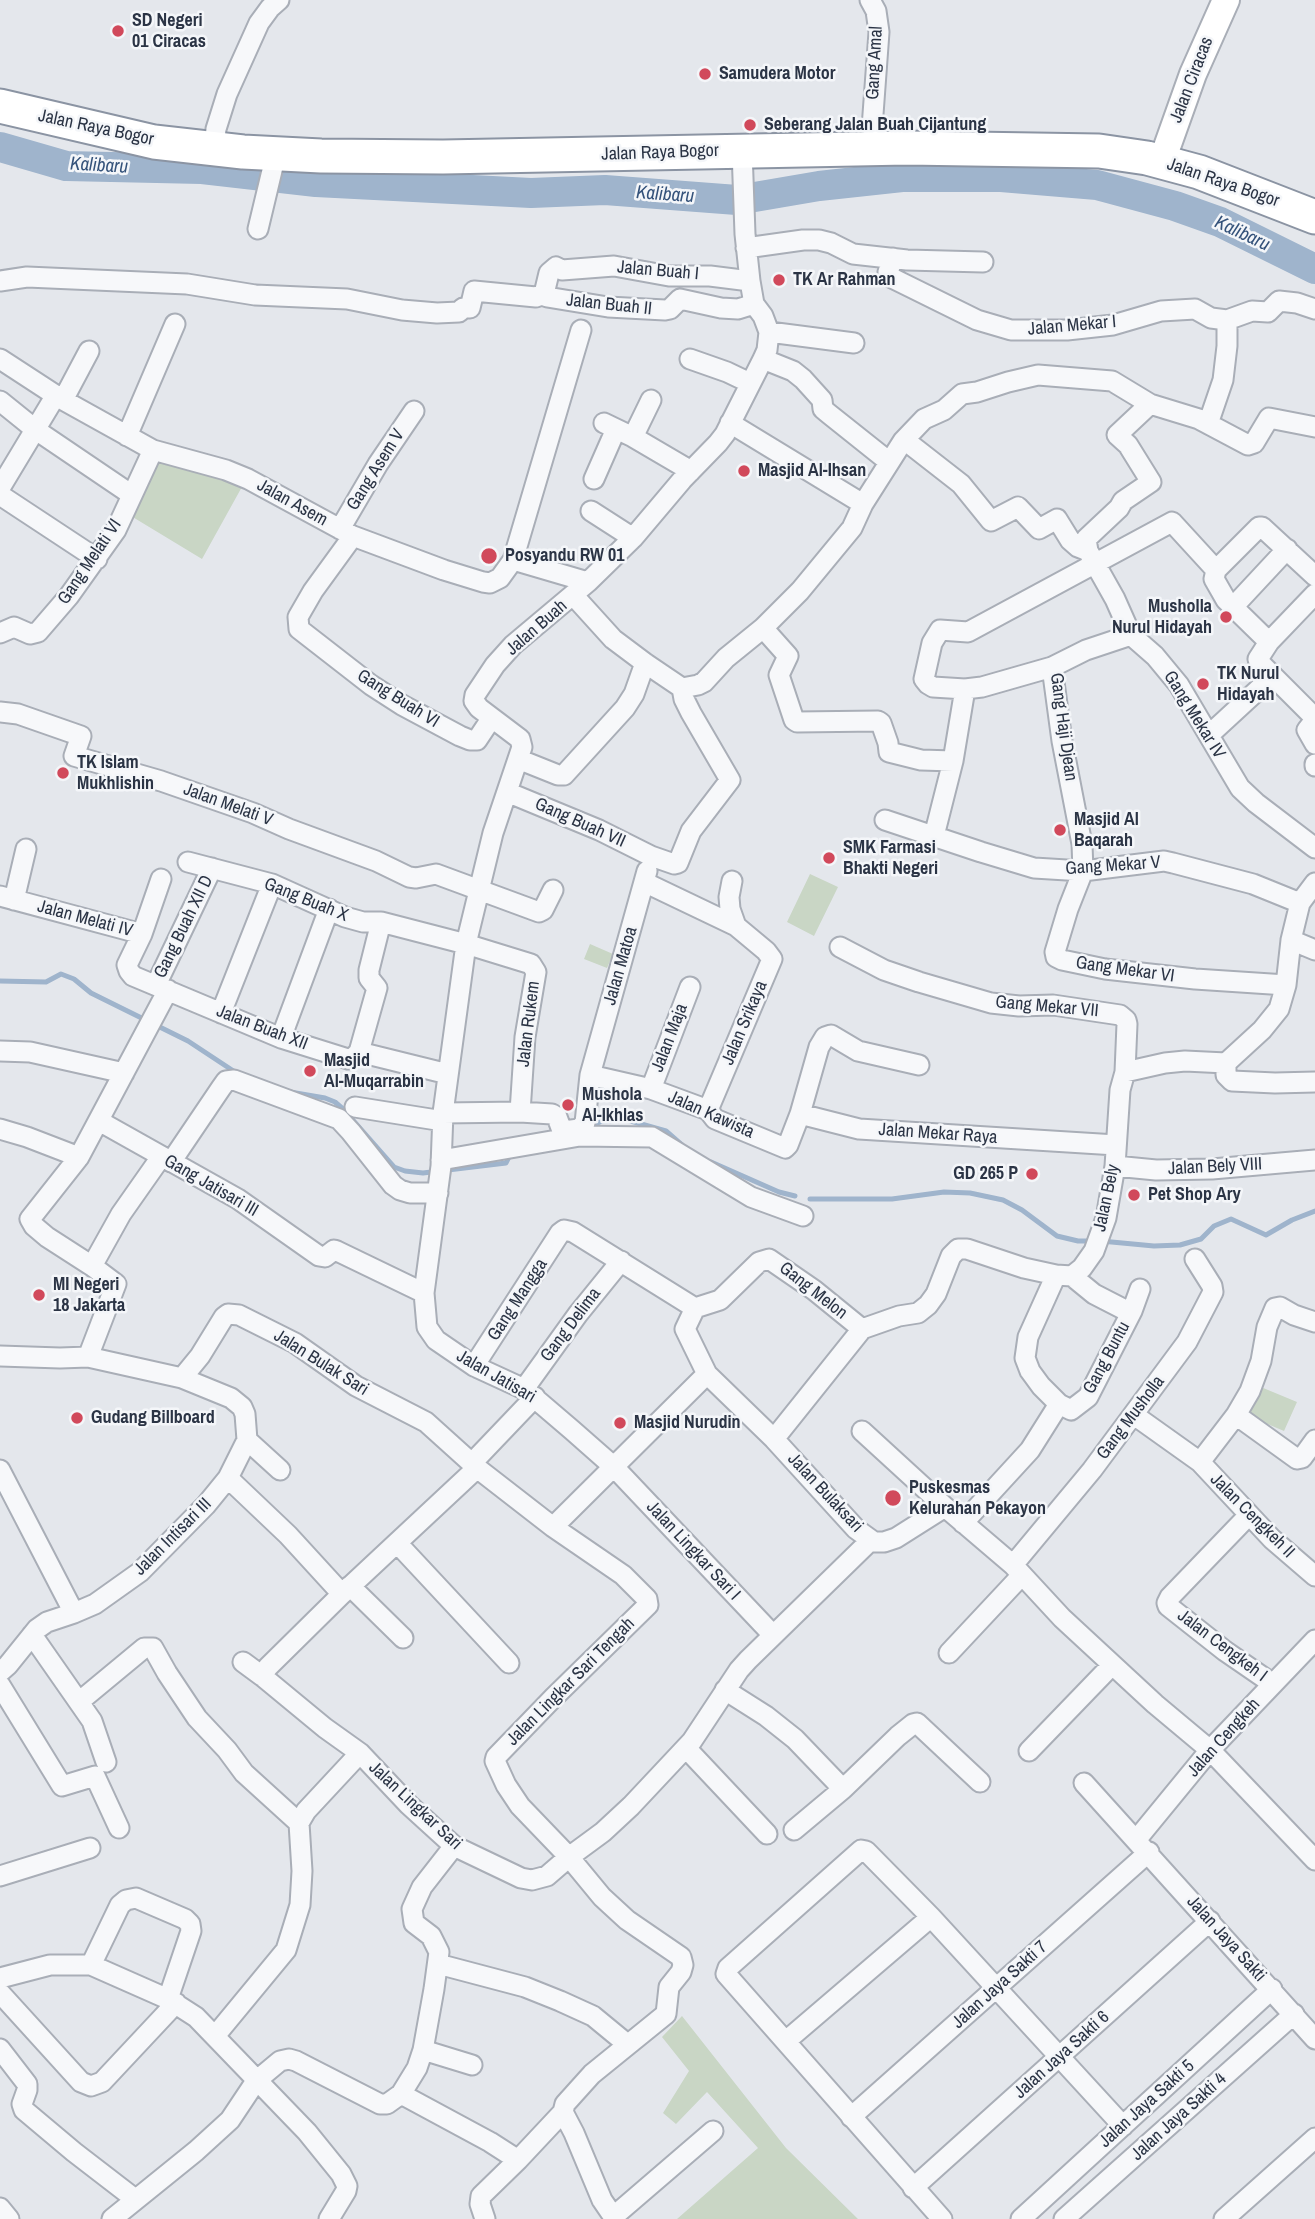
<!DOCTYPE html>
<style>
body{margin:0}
canvas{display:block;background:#e4e7ec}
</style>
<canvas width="1315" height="2219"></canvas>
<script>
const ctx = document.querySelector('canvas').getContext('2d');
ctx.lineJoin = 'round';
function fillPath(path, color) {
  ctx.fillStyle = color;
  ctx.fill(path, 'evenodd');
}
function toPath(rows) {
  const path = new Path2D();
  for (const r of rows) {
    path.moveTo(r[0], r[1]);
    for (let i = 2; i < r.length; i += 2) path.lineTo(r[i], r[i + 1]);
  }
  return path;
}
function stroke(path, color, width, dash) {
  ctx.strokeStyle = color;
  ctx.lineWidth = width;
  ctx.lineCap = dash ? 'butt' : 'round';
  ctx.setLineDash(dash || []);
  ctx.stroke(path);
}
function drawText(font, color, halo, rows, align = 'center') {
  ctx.font = font + ' "Archivo Narrow",sans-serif';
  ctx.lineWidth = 5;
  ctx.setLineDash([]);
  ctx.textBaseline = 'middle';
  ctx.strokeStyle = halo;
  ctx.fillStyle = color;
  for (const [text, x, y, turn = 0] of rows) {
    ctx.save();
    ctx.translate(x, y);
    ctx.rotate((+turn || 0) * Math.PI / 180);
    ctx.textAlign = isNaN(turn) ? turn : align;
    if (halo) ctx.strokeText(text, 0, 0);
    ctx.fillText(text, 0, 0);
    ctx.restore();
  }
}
const green = toPath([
 [156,455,243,485,202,559,131,516],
 [810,874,838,887,814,936,787,922],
 [590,944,613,954,607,968,584,959],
 [1256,1385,1297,1402,1284,1431,1244,1414],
 [682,2016,786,2148,858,2219,677,2219,758,2148,707,2092,676,2124,663,2113,689,2071,662,2037]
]);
const stream = toPath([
 [0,981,46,982,61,974,74,979,91,993,188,1041,238,1074],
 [290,1092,325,1098,335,1102,343,1109,394,1167,405,1171,423,1173,506,1163,511,1153],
 [591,1126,602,1121,627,1120,666,1131,682,1145],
 [711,1162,779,1192,795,1196],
 [810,1199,892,1199,944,1192,970,1193,1003,1200,1022,1210,1057,1236,1078,1241,1092,1241],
 [1101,1241,1154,1246,1180,1245,1201,1239,1214,1226,1231,1219,1266,1235,1292,1220,1315,1211]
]);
const river = toPath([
 [0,147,66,166,202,169,316,182,531,193,605,190,737,200,819,186,902,177,1001,177,1097,185,1175,206,1220,222,1315,269]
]);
const street = toPath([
 [870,0,876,11,879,32,872,128],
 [214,148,216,129,227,94,259,23,270,8,279,0],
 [742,150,745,234,750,281,754,304,763,316,769,332,767,350,763,359,725,434,718,443,682,480,633,538,588,582,513,645,495,665,475,695,474,701,479,708,520,739,522,747,493,833,466,944,443,1113,441,1166,424,1293,427,1327,436,1340,474,1366,524,1389,572,1430,614,1467,773,1635],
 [258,229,276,154],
 [746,248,803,240,819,240,831,243,853,254,907,260,983,262],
 [893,258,888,272,892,278,977,320,1011,330,1067,330,1113,325,1161,311,1195,309,1211,318,1227,320,1252,311,1268,312,1279,301,1297,303,1315,309],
 [0,281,27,277,187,284,255,295,347,299,402,310,437,313,459,312,463,308,470,308,474,291,536,297,544,294],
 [544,294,549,273,556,267,562,270,614,266,669,276,710,276,750,281],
 [544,294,547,297,608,307,665,310,670,309,680,299,721,308,738,309,754,304],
 [769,332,854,343],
 [0,359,63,400,153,450,226,470,248,479,353,536,444,570,483,582,490,583,500,578,513,560,588,582],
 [690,359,727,372,750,383],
 [763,359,793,371,803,379,822,400,823,409,829,414,888,461],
 [63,400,89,351],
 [0,401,36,430,132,495],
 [604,423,633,437,691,471],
 [1208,424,1223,380,1227,346,1227,320],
 [1315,427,1269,418,1254,443,1248,445,1199,419,1150,404,1117,435,1128,445,1151,482,1123,501,1119,508,1086,539,1088,551,1115,599,1131,635,1155,656,1179,685,1240,788,1256,803,1315,848],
 [127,436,175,324],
 [633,437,651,400],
 [903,441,911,445,961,484,991,521,1018,507,1039,529,1057,519,1070,540,1078,547,1088,551],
 [594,479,616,429],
 [0,488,56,395],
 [0,495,97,559],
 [863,504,903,441,924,419,944,410,962,394,977,392,1008,382,1038,375,1112,381,1150,404],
 [591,511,633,538],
 [340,529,378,464,414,411],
 [353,536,313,591,298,617,299,629,371,685,402,705,460,736,470,740,477,740,491,719],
 [513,560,581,330],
 [1216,570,1259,527,1262,527,1315,576],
 [574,596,613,639,645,663,682,688],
 [1233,607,1287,549],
 [763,628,788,656,779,675,794,720,797,722,878,721,881,723,888,743,889,752,921,760,953,761],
 [0,633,14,627,30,634,38,632,69,596,116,530,153,450],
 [1131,635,1086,650,1052,667,982,687,965,689,933,687,928,684,924,679,932,643,940,630,968,632,1172,522,1216,570,1214,579,1226,600,1269,642,1258,659,1259,662,1315,718],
 [1269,642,1315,594],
 [1052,667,1062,741,1082,844,1083,871,1068,909,1055,952,1056,957,1062,960,1105,969,1195,979,1286,985],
 [682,688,698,685,704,682,726,658,763,628,800,591,852,528,863,504,730,423],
 [0,712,18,714,81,736,74,756,161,781,253,813,289,829,376,861,409,877,416,878,436,874,539,912,543,910,553,890],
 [1315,720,1307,730,1315,744],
 [1209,735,1273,676],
 [518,759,558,775,564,775,625,708,634,694,645,663],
 [1315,764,1315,766],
 [507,792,599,830,651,856,674,864,678,863,691,831,730,780,691,713,684,699,682,688],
 [885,820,981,852,1034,868,1083,871,1164,861,1173,863,1253,884,1300,903],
 [934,836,953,761,965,689],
 [188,862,272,884,345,917,363,922,381,922,466,944,531,964,536,972,525,1037,520,1112],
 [732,881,729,897,730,909,736,926],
 [644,882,736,926,766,951,772,959,708,1110],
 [0,896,142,934,127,965,129,971,133,976,281,1038,348,1059,353,1058,359,1052,448,1074],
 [14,900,26,849],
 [142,934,161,879],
 [1291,940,1315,950],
 [840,947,884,970,919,982,991,1003,1019,1006,1053,1005,1120,1015,1126,1020,1127,1024,1125,1072],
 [156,985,212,868],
 [221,1013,272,884],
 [281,1038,329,909],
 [0,1051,30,1052,124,1073],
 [359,1052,377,988,369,978,369,970,381,922],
 [1226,1063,1226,1075,1232,1081,1275,1083,1315,1082],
 [590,1075,647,871],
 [651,1089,690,987],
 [355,1107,443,1121],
 [443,1113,520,1112,552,1114,557,1117,561,1128,564,1131,579,1129,585,1123,590,1075,651,1089,708,1110,715,1119,785,1148,788,1145,800,1114,859,1129,1116,1145],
 [800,1114,819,1047,825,1037,831,1035,858,1051,919,1065],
 [99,1121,238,1199,319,1256,325,1257,334,1250,337,1251,424,1293],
 [0,1129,27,1137,79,1157],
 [441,1160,580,1136,652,1137,751,1197,803,1216],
 [171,1162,221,1088,226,1081,234,1080,339,1119,351,1132,393,1185,400,1190,410,1193,438,1193],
 [1115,1166,1156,1170,1212,1169,1315,1160],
 [92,1266,121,1214,161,1157],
 [1056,1275,1028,1337,1025,1358,1030,1371,1041,1386,1059,1404,1071,1410,1088,1397,1132,1311,1140,1289],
 [1072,1276,1094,1294,1131,1313],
 [695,1308,720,1300,759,1262,769,1259,814,1290,862,1329],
 [1315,1322,1294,1315,1280,1307,1275,1308,1267,1327,1261,1361,1250,1391,1236,1415,1200,1462,1272,1539,1315,1576],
 [0,1356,60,1358,88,1357,182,1378,200,1356,224,1317,228,1314,239,1315,295,1343,356,1386,426,1422,477,1468,553,1527,623,1575,647,1599,648,1605,553,1698,496,1757,495,1761,506,1785,520,1806,569,1857,602,1897,627,1920,681,1957,683,1965,681,1972,669,1987,666,2014,592,2074,565,2104,563,2112,518,2160,490,2142,401,2094],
 [88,1357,116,1284,92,1266,47,1237,34,1226,30,1219,79,1157,168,990],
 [474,1366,560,1233,564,1230,573,1232,695,1308,685,1329,707,1374,774,1439,856,1529,874,1542,884,1542,896,1538,945,1507,1013,1565,1062,1618,1155,1704,1210,1750,1315,1860],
 [524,1389,578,1314,621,1261],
 [1134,1415,1200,1462],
 [1236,1415,1297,1459,1302,1458,1315,1440],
 [862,1431,945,1507],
 [774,1439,862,1329,899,1316,918,1313,928,1305,936,1294,951,1256,958,1249,967,1249,1024,1268,1056,1275,1072,1276,1082,1268,1094,1251,1106,1218,1115,1166,1120,1090,1125,1072,1165,1063,1185,1061,1226,1063,1262,1030,1279,1009,1286,985,1291,940,1300,903,1315,883],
 [247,1440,280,1470],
 [472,1463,535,1397],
 [477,1468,342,1594,268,1667,262,1676,325,1728,360,1753,409,1805,454,1846,521,1878,532,1880,547,1876,569,1857,603,1832,631,1806,692,1741,739,1670,748,1660,870,1541],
 [0,1470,74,1613],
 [228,1478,288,1535,342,1594],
 [1248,1516,1170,1597,1167,1603,1168,1606,1225,1651,1273,1684],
 [963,1523,1030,1450,1059,1404],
 [553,1527,707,1374],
 [398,1544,509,1663],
 [1013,1565,1092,1470,1187,1342,1213,1292,1212,1286,1195,1259],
 [350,1586,403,1638],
 [32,1635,92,1721,106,1762],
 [949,1653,1022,1575],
 [243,1662,262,1676],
 [0,1672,8,1665,37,1629,47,1622,74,1613,95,1604,140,1572,206,1505,228,1478,247,1440,245,1414,242,1407,231,1398,182,1378],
 [0,1685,62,1786,95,1776,119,1828],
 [725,1690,766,1716,795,1739,843,1789,898,1736,913,1724,917,1723,980,1782],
 [80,1701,144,1648,153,1648,167,1673,197,1718,227,1750,244,1773,299,1823],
 [686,1748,767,1834],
 [1029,1751,1112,1665],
 [1084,1783,1315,2039],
 [794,1830,843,1789],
 [1137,1839,1210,1750,1315,1640],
 [0,1876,90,1848],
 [438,1964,525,1987,560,2001,593,2016,627,2044],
 [91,1965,120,1905,126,1900,136,1898,185,1919,190,1924,191,1931,168,1999],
 [0,1978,50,1965,91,1965,168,1999,196,2017,307,2132,341,2174,347,2186,346,2191,329,2219],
 [0,1993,81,2082,91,2086,102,2082,176,2003],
 [215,2036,286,1950,300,1905,302,1871,299,1823,306,1811,360,1753],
 [786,2041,931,1917],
 [0,2049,27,2084,27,2090,22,2104,24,2110,74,2152,135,2199],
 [423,2050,472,2065],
 [563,2112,574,2133,602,2200,615,2219],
 [851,2117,1149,1852],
 [913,2188,1210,1921],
 [0,2208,9,2219],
 [613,2217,713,2131],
 [112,2219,196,2151,230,2120,256,2081,280,2061,289,2059,296,2061,380,2104,387,2104,401,2094,417,2068,423,2050,434,1989,439,1952,431,1936,414,1923,412,1909,422,1887,454,1846],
 [485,2219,480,2204,481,2196,518,2160],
 [942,2219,726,1974,728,1968,861,1850,866,1851,931,1917,1123,2126],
 [1021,2219,1272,1989],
 [1064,2219,1294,2014],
 [1224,2219,1315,2138]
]);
const secondary = toPath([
 [1162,161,1193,74,1226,0]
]);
const highway = toPath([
 [0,106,154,142,243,152,321,156,443,157,907,148,1099,151,1147,158,1199,172,1315,217]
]);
const markers = [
 [118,31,7,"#d1495b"],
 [705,74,7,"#d1495b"],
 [750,125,7,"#d1495b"],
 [779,280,7,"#d1495b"],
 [744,471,7,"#d1495b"],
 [489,556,9,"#d1495b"],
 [1226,617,7,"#d1495b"],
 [1203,684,7,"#d1495b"],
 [63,773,7,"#d1495b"],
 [1060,830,7,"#d1495b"],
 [829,858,7,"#d1495b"],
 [310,1071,7,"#d1495b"],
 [568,1105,7,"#d1495b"],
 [1032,1174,7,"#d1495b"],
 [1134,1195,7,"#d1495b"],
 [39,1295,7,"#d1495b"],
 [77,1418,7,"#d1495b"],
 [620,1423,7,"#d1495b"],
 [893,1498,9,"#d1495b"]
];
const poiNames = [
 ["SD Negeri",132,21],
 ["01 Ciracas",132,42],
 ["Samudera Motor",719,74],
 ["Seberang Jalan Buah Cijantung",764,125],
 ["TK Ar Rahman",793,280],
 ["Masjid Al-Ihsan",758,471],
 ["Posyandu RW 01",505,556],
 ["Musholla",1212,607,"right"],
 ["Nurul Hidayah",1212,628,"right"],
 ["TK Nurul",1217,674],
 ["Hidayah",1217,695],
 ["TK Islam",77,763],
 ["Mukhlishin",77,784],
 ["Masjid Al",1074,820],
 ["Baqarah",1074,841],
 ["SMK Farmasi",843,848],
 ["Bhakti Negeri",843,869],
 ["Masjid",324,1061],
 ["Al-Muqarrabin",324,1082],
 ["Mushola",582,1095],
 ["Al-Ikhlas",582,1116],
 ["GD 265 P",1018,1174,"right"],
 ["Pet Shop Ary",1148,1195],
 ["MI Negeri",53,1285],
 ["18 Jakarta",53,1306],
 ["Gudang Billboard",91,1418],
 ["Masjid Nurudin",634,1423],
 ["Puskesmas",909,1488],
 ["Kelurahan Pekayon",909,1509]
];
const streetNames = [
 ["Gang Amal",875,63,-87],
 ["Jalan Ciracas",1192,80,-69],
 ["Jalan Raya Bogor",96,128,12],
 ["Jalan Raya Bogor",660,153,-2],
 ["Jalan Raya Bogor",1223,183,19],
 ["Jalan Buah I",658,271,5],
 ["Jalan Buah II",609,305,6],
 ["Jalan Mekar I",1072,326,-5],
 ["Gang Asem V",376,470,-58],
 ["Jalan Asem",292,503,29],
 ["Gang Melati VI",90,562,-56],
 ["Jalan Buah",537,628,-41],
 ["Gang Buah VI",398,699,32],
 ["Gang Mekar IV",1194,715,58],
 ["Gang Haji Djean",1063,727,82],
 ["Jalan Melati V",228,805,20],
 ["Gang Buah VII",580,823,24],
 ["Gang Mekar V",1113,866,-4],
 ["Gang Buah X",306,900,22],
 ["Jalan Melati IV",85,919,15],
 ["Gang Buah XII D",184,927,-64],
 ["Jalan Matoa",621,966,-74],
 ["Gang Mekar VI",1125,970,8],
 ["Gang Mekar VII",1047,1007,5],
 ["Jalan Srikaya",745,1023,-67],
 ["Jalan Rukem",529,1024,-83],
 ["Jalan Buah XII",262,1028,21],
 ["Jalan Maja",670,1038,-69],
 ["Jalan Kawista",711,1115,24],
 ["Jalan Mekar Raya",938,1134,4],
 ["Jalan Bely VIII",1215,1167,-3],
 ["Gang Jatisari III",211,1186,30],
 ["Jalan Bely",1107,1198,-78],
 ["Gang Melon",813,1291,38],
 ["Gang Mangga",518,1300,-57],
 ["Gang Delima",571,1325,-53],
 ["Gang Buntu",1107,1358,-62],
 ["Jalan Bulak Sari",321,1363,32],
 ["Jalan Jatisari",496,1377,30],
 ["Gang Musholla",1131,1418,-53],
 ["Jalan Bulaksari",825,1493,47],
 ["Jalan Cengkeh II",1252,1516,45],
 ["Jalan Intisari III",173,1537,-45],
 ["Jalan Lingkar Sari I",693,1551,47],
 ["Jalan Cengkeh I",1222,1646,37],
 ["Jalan Lingkar Sari Tengah",571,1682,-45],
 ["Jalan Cengkeh",1224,1738,-48],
 ["Jalan Lingkar Sari",415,1806,43],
 ["Jalan Jaya Sakti",1226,1939,48],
 ["Jalan Jaya Sakti 7",1000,1985,-42],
 ["Jalan Jaya Sakti 6",1062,2055,-42],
 ["Jalan Jaya Sakti 5",1147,2104,-42],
 ["Jalan Jaya Sakti 4",1179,2117,-42]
];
const waterNames = [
 ["Kalibaru",99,166,3],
 ["Kalibaru",665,195,4],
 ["Kalibaru",1242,234,25]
];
fillPath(green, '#c9d6c5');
stroke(stream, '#9fb4cc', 5);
stroke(river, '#9fb4cc', 30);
stroke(street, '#a9aeb7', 23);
stroke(secondary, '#a9aeb7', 30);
stroke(highway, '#8b94a3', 37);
stroke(street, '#f7f8fa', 19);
stroke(secondary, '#fff', 26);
stroke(highway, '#fff', 33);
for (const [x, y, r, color] of markers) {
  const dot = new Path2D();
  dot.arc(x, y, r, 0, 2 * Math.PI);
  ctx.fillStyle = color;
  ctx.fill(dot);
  stroke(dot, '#f4f6f9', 2.5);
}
drawText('bold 18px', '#2b3445', '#f4f6f9', poiNames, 'left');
drawText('18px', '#2b3445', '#f4f6f9', streetNames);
drawText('italic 19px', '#34527a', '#f4f6f9', waterNames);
</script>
